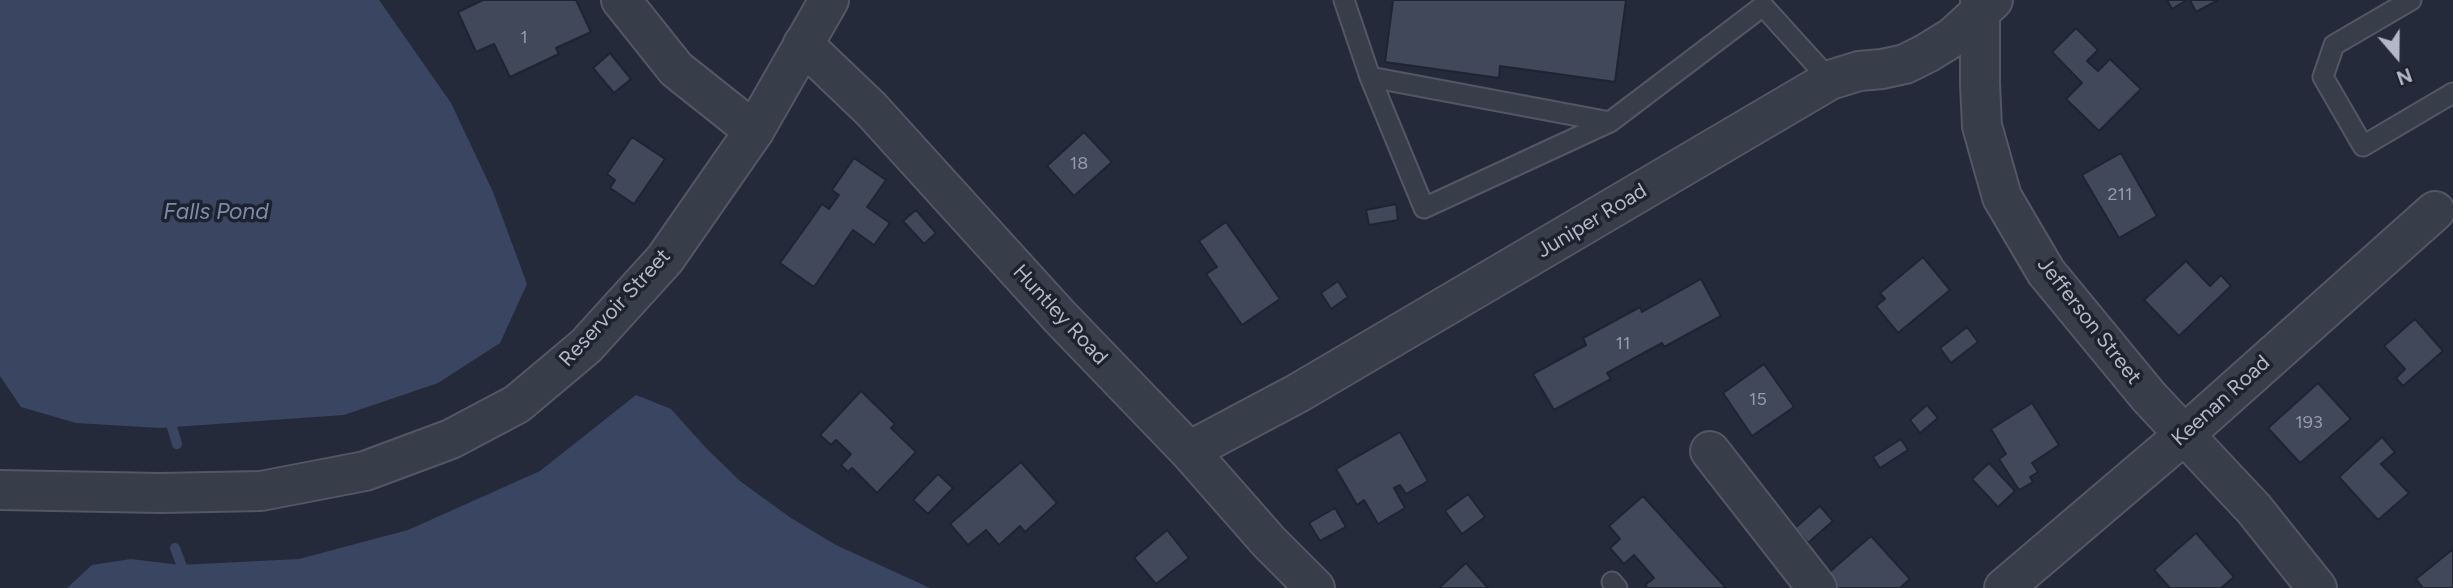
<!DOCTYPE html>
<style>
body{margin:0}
#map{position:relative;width:2453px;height:588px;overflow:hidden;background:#242a3a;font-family:Figtree,sans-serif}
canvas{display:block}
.north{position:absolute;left:2362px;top:21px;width:70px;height:70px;-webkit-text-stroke:5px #1d222f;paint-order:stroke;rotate:160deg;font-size:19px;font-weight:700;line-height:28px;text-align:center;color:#b3b7c6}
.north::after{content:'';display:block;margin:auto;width:24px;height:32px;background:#b3b7c6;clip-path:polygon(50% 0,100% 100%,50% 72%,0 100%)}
</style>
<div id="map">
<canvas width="2453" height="588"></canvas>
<div class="north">N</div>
</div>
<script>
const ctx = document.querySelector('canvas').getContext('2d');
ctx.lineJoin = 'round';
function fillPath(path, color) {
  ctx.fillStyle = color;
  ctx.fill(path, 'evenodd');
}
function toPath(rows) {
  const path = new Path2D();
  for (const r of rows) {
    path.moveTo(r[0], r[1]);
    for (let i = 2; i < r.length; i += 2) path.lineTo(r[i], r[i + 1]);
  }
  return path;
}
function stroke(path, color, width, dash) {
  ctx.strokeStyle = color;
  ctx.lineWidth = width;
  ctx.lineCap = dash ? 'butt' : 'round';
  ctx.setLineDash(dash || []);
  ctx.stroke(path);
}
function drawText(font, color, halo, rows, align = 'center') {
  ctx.font = font + ' Figtree,sans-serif';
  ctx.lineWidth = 7;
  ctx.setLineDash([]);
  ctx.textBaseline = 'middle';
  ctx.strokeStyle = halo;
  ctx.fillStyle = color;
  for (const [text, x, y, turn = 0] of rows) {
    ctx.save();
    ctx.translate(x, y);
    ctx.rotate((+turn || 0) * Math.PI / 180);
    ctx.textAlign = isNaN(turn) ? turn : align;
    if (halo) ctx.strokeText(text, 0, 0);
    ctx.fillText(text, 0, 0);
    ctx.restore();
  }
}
const water = toPath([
 [0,0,379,0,451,103,493,192,527,284,500,343,438,383,344,415,160,428,76,423,21,407,0,376],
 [636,395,671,409,706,448,740,481,791,518,836,545,930,588,67,588,92,565,131,559,180,565,299,559,408,530,540,471]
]);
const stream = toPath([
 [169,417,177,444],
 [175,548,190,588]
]);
const building = toPath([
 [483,0,576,0,591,32,556,48,559,54,510,77,494,44,476,52,458,12,483,0],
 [1393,0,1626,0,1615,82,1500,66,1499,78,1385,62,1393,0],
 [2167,0,2187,0,2172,9,2167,0],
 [2190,0,2218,0,2196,12,2190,0],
 [2076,28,2098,50,2087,61,2098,71,2110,59,2141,89,2099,131,2066,99,2082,83,2052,52,2076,28],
 [610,53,631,79,614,93,593,68,610,53],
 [1084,132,1112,162,1074,196,1047,166,1084,132],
 [632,137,665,159,634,204,610,188,615,180,607,174,632,137],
 [2121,153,2157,216,2119,238,2082,175,2121,153],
 [854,158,886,180,867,207,890,223,874,245,853,230,814,287,780,263,822,204,829,209,839,195,832,190,854,158],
 [1396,204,1398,220,1369,225,1366,210,1396,204],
 [916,210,936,233,924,244,903,221,916,210],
 [1226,222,1280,299,1242,325,1206,274,1217,267,1199,241,1226,222],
 [1923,257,1950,290,1898,333,1876,306,1885,299,1880,293,1923,257],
 [2186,261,2210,286,2221,275,2231,286,2179,336,2144,300,2186,261],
 [1701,279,1721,316,1664,347,1662,343,1607,373,1611,379,1554,410,1533,374,1586,345,1583,338,1640,307,1642,312,1701,279],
 [1338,281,1348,297,1331,309,1321,293,1338,281],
 [2415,319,2443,351,2403,386,2396,378,2405,369,2384,346,2415,319],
 [1967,327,1978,342,1951,363,1940,348,1967,327],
 [1764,364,1794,407,1752,436,1723,393,1764,364],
 [2318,383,2351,419,2300,463,2268,428,2318,383],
 [861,391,895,424,891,428,916,452,877,493,852,468,848,472,841,465,851,454,836,440,831,445,820,435,861,391],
 [2032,403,2059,445,2032,463,2038,472,2030,477,2033,482,2019,490,1999,459,2006,454,1991,429,2032,403],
 [1927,405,1938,418,1920,433,1910,420,1927,405],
 [1400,432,1428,481,1406,494,1400,485,1394,488,1405,508,1378,524,1364,500,1357,505,1336,469,1400,432],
 [2382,437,2395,452,2381,464,2409,493,2378,520,2339,477,2382,437],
 [1901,439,1908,450,1880,468,1873,457,1901,439],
 [1021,462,1057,503,1025,532,1020,526,999,545,986,530,968,545,950,524,1021,462],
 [1989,463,2015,491,1998,507,1972,479,1989,463],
 [938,474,953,488,928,514,913,500,938,474],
 [1468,494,1485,517,1462,534,1445,511,1468,494],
 [1643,496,1726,588,1648,588,1645,585,1654,578,1634,555,1624,564,1610,548,1620,539,1609,526,1643,496],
 [1820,506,1833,521,1808,543,1795,528,1820,506],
 [1335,508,1346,527,1320,541,1309,523,1335,508],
 [1167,530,1189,558,1156,584,1134,558,1167,530],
 [2196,533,2234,577,2221,588,2170,588,2154,570,2196,533],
 [1871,536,1910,579,1900,588,1838,588,1826,575,1871,536],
 [2453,549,2453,588,2423,588,2416,579,2453,549],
 [1466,563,1488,588,1439,588,1466,563]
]);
const service = toPath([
 [1344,0,1370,77,1424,208,1610,122,1763,6,1830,80],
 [2411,0,2334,45,2323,77,2363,146,2453,93],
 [1370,77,1610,122],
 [1612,582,1617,588]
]);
const minor = toPath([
 [621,0,676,69,754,131],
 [1980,0,1980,84,1982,126,2002,197,2046,272,2149,397,2254,509,2317,588],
 [803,44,871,109,1060,317,1189,451,1269,542,1315,588],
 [1189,451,1298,393,1830,80,1859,71,1882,69,1905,64,1927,53,1953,37,1993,0],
 [1710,451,1817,588],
 [2004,588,2185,434,2435,211]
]);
const tertiary = toPath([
 [0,490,161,493,261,491,365,471,451,439,517,404,586,346,665,259,754,131,829,0]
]);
const numberNames = [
 ["1",524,38],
 ["18",1079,164],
 ["211",2120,195],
 ["11",1623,344],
 ["15",1758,400],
 ["193",2309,423]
];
const streetNames = [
 ["Juniper Road",1592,221,-31],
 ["Reservoir Street",615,308,-47],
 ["Huntley Road",1060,315,47],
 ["Jefferson Street",2089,321,52],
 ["Keenan Road",2221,401,-42]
];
const waterNames = [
 ["Falls Pond",216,212]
];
fillPath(water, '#3a4561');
stroke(stream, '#3a4561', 10);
fillPath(building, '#404859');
stroke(building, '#1f2431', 2);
stroke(service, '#535765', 23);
stroke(minor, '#535765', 42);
stroke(tertiary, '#535765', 42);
stroke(service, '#383d4a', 19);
stroke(minor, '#383d4a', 38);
stroke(tertiary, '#383d4a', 38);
drawText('18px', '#969bab', null, numberNames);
drawText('21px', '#b3b7c6', '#1d222f', streetNames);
drawText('italic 23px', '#7c8aab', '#1d222f', waterNames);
</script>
